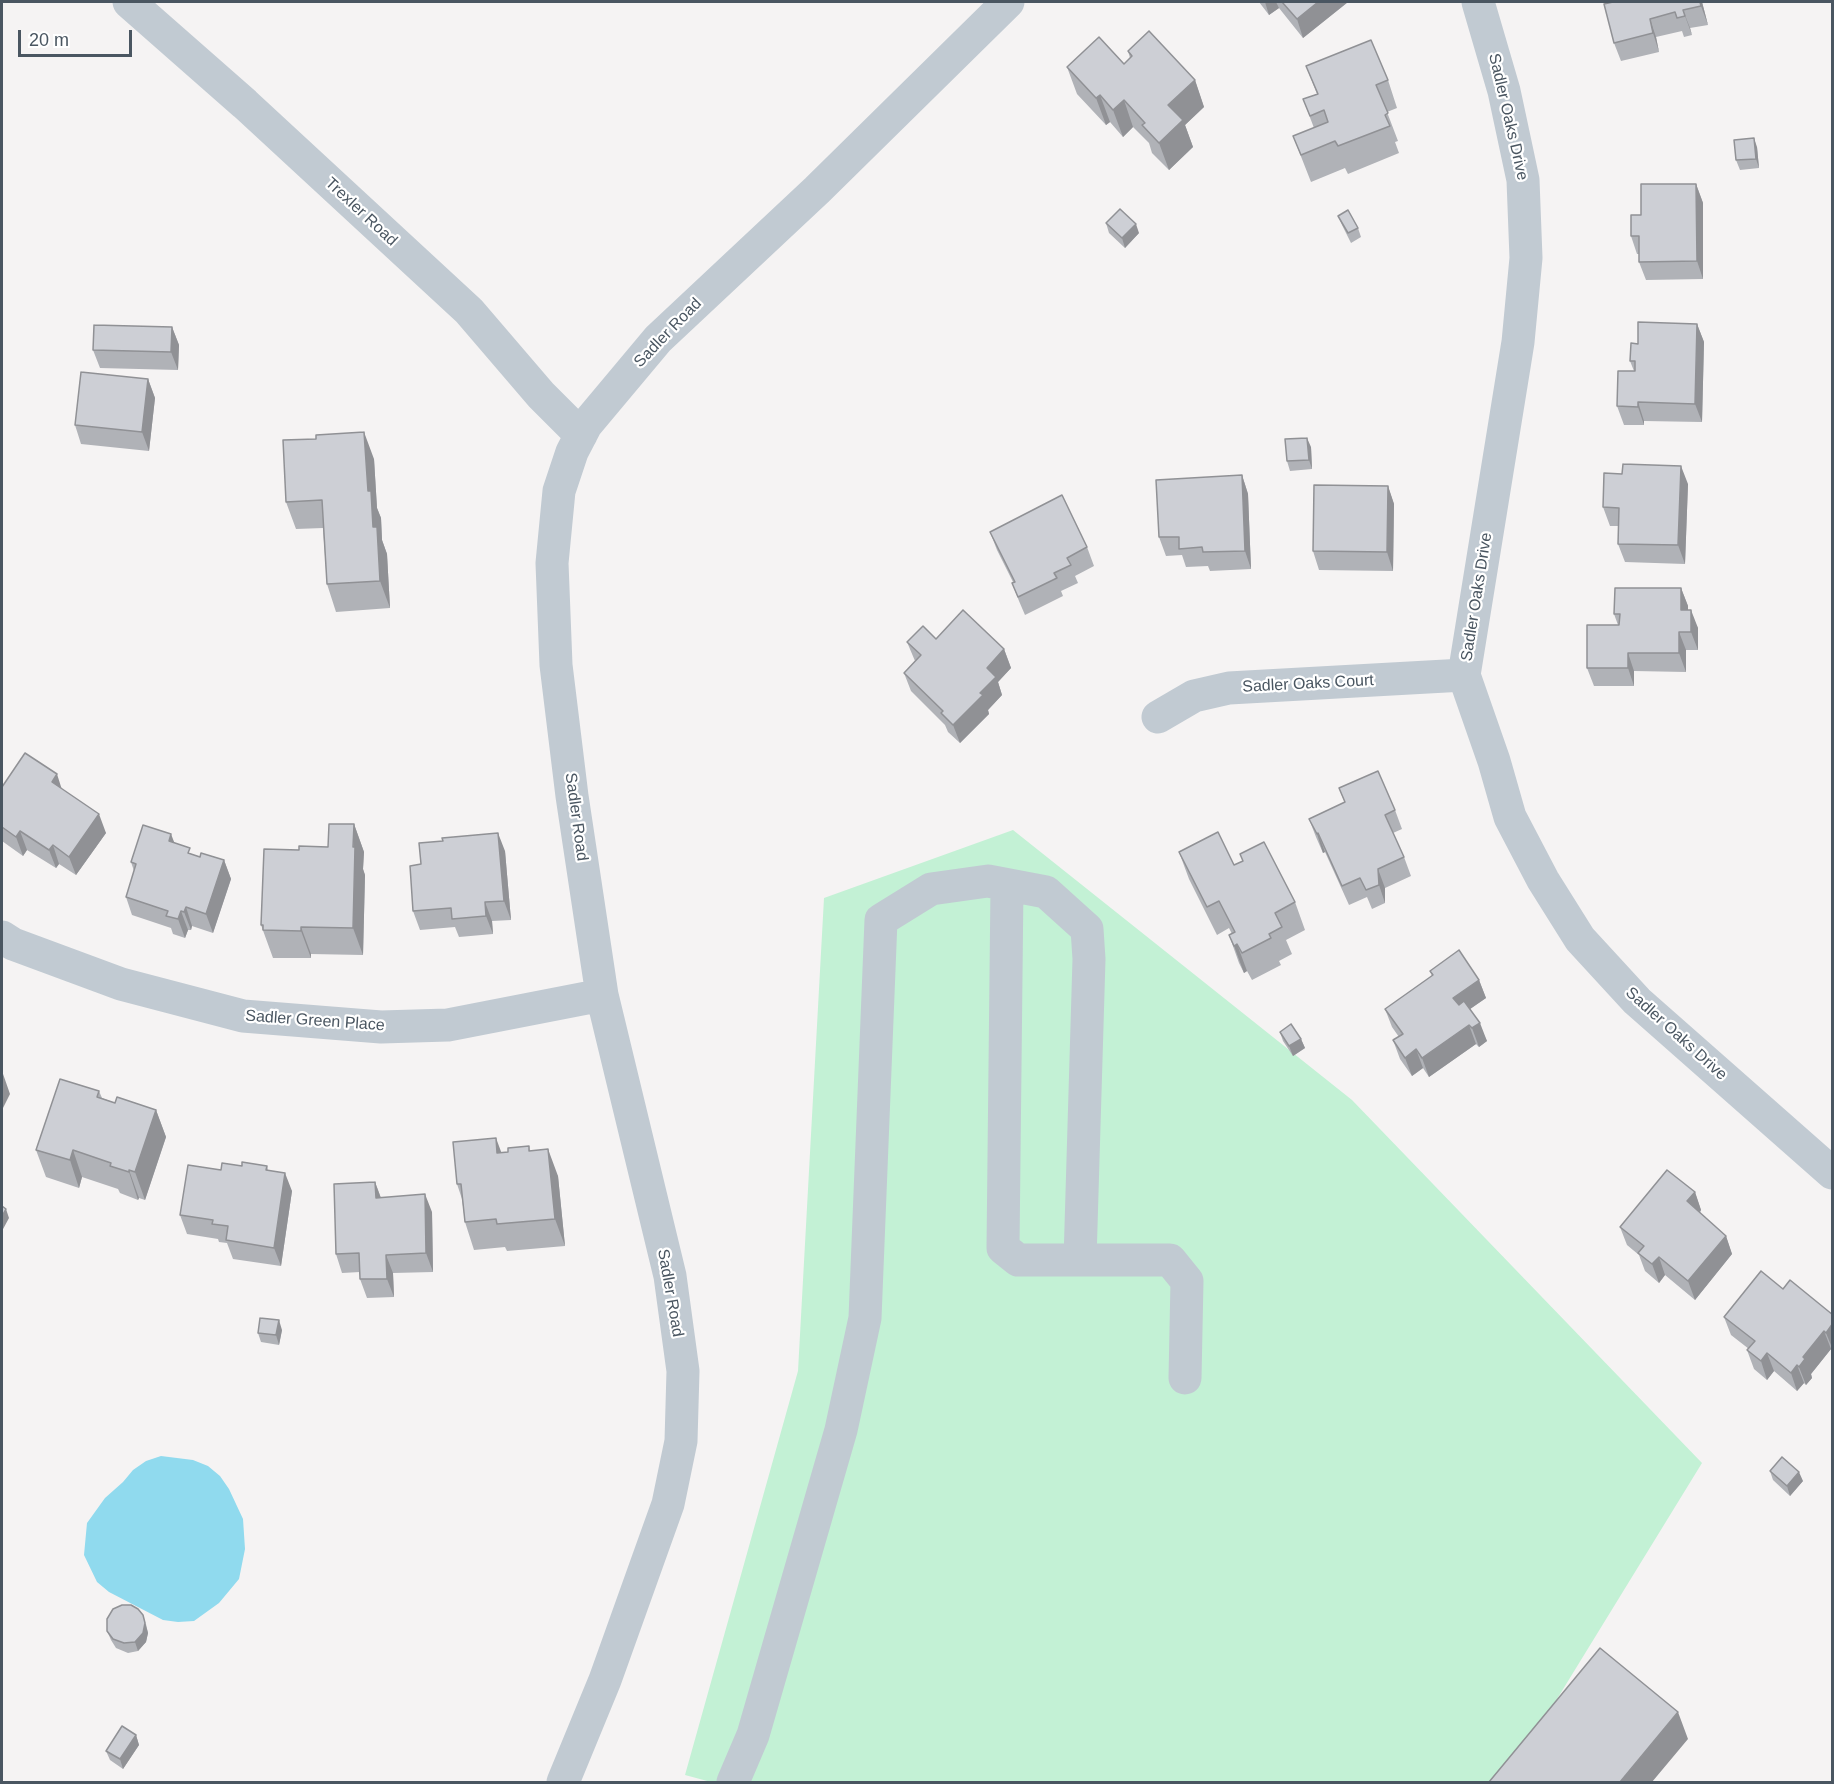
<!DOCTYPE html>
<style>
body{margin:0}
#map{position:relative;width:1834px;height:1784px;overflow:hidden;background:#f5f3f3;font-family:Helvetica,sans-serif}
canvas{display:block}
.frame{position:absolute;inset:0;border:3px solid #4a5661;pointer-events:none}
.scale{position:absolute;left:18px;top:30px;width:114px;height:27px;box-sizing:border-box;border:3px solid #4a5661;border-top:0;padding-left:8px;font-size:18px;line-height:21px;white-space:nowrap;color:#4a5661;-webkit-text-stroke:4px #fff;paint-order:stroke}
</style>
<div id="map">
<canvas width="1834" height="1784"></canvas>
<div class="frame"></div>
<div class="scale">20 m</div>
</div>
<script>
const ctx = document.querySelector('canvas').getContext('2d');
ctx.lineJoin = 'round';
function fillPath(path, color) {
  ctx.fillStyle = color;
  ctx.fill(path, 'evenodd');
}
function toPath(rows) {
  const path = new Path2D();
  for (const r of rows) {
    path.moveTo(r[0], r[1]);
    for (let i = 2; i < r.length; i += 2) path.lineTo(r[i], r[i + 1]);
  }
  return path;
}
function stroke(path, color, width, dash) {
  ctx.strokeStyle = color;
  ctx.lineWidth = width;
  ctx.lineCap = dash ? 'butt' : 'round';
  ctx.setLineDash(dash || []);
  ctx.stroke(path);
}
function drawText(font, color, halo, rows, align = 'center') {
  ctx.font = font + ' Helvetica,sans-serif';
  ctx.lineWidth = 4.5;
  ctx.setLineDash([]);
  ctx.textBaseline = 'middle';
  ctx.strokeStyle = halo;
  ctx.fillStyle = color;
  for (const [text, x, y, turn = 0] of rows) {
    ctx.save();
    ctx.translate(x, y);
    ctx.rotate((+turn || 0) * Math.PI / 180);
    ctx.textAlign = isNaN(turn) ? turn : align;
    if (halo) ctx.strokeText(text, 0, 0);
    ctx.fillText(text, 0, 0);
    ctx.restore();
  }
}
const green = toPath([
 [1013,830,1352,1100,1702,1463,1506,1782,711,1782,685,1775,798,1371,824,898]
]);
const water = toPath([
 [161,1456,193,1460,208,1466,220,1476,229,1489,243,1519,245,1549,239,1579,219,1603,194,1621,178,1622,163,1620,109,1592,97,1582,84,1555,87,1523,105,1498,123,1482,133,1470,146,1461]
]);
const minor = toPath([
 [129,2,245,104,469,311,541,395,581,435],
 [1478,2,1504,91,1523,180,1526,258,1518,342,1464,675,1494,761,1510,817,1543,880,1580,939,1637,1001,1832,1173],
 [1158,717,1194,696,1229,688,1464,675],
 [1007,885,1003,1248,1018,1260,1170,1260,1187,1281,1185,1378],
 [2,937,13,944,121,984,243,1016,381,1027,448,1025,602,995],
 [563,1782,605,1680,668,1504,681,1441,683,1371,670,1276,602,995,572,796,556,665,552,563,559,491,572,452,586,425,658,339,817,190,1008,2],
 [733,1782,753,1735,841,1430,865,1318,881,920,931,889,988,881,1046,892,1087,929,1089,959,1080,1260]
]);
const wall = toPath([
 [1259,2,1348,2,1303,38,1279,8,1269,15],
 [1702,2,1708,25,1690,28,1692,35,1684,37,1682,31,1656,37,1659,52,1621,61,1614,43,1604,4],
 [1128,51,1195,80,1204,107,1185,125,1193,147,1169,170,1152,153,1149,143,1133,127,1123,137,1110,122,1106,125,1077,94,1067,67,1124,64,1130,58],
 [1306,66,1388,80,1397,108,1387,112,1398,141,1395,142,1399,153,1348,174,1345,168,1311,182,1293,136,1314,128,1303,99,1317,94],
 [1757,147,1759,168,1740,170,1736,160],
 [1696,184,1703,203,1703,279,1646,280,1639,262,1639,254,1637,254,1631,236,1641,215],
 [1338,216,1358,228,1361,237,1351,243,1342,225],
 [1106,223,1139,233,1125,248,1109,233],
 [1697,324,1704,342,1702,422,1644,421,1644,425,1624,425,1617,406,1634,371,1630,361,1638,344],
 [172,327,179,345,178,370,100,368,93,350],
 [148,379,155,398,149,451,81,444,75,425],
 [1311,447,1312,469,1290,471,1287,461],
 [374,459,377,508,381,518,382,540,387,554,390,608,336,612,327,584,323,528,296,529,286,502],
 [1242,475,1248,494,1251,569,1210,571,1208,566,1186,567,1182,555,1166,556,1159,537],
 [1688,484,1685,564,1625,562,1618,544,1619,526,1610,526,1603,507],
 [1388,486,1394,504,1393,571,1319,570,1313,551],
 [990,532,1087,547,1094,566,1075,576,1078,583,1061,591,1063,596,1025,615,1019,601,1012,583,1013,582,997,550],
 [1681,588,1688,606,1688,610,1698,628,1698,650,1686,650,1686,672,1634,671,1634,686,1594,686,1587,668,1618,625,1614,614],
 [936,639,1004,649,1011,668,998,682,1002,695,988,710,989,714,960,743,948,732,945,725,911,691,904,673,915,661,907,642],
 [2,787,62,789,106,833,76,875,59,864,56,868,27,850,23,856,2,841],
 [1339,788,1395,810,1402,829,1393,833,1404,857,1411,876,1385,888,1385,903,1372,909,1367,897,1349,905,1325,852,1323,853,1316,837,1309,819,1345,803],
 [354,824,364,852,363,869,365,875,363,955,311,954,311,958,273,958,261,925,299,850,328,847],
 [443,841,505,851,511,920,492,921,493,934,459,937,455,927,420,930,413,911,421,864],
 [174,843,192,855,200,857,224,860,231,879,213,933,192,926,191,930,188,930,185,938,173,934,171,928,132,915,126,897,134,871,131,862],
 [1179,852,1234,865,1295,902,1305,930,1286,940,1292,954,1279,961,1281,965,1252,980,1247,971,1244,973,1239,963,1229,935,1232,934,1229,928,1217,935,1189,879],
 [1430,971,1479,980,1486,998,1470,1009,1487,1041,1479,1047,1476,1044,1429,1077,1423,1068,1412,1076,1400,1059,1393,1040,1399,1037,1392,1027,1385,1009,1432,976],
 [1280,1032,1301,1039,1305,1048,1293,1056,1283,1041],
 [99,1091,102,1098,115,1103,156,1110,166,1137,145,1200,139,1198,138,1200,120,1193,118,1189,82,1177,79,1188,46,1177,36,1150],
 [529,1146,530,1151,558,1176,565,1246,507,1251,505,1247,474,1250,465,1222,462,1199,457,1184,501,1153,508,1152],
 [242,1166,267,1166,268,1170,292,1191,281,1266,233,1259,227,1243,219,1242,218,1239,187,1234,180,1215,221,1170],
 [375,1182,381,1198,432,1212,433,1272,393,1273,394,1297,367,1298,360,1279,360,1272,342,1273,336,1254],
 [1695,1192,1701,1210,1700,1213,1726,1236,1732,1254,1695,1300,1665,1275,1659,1283,1645,1271,1639,1255,1627,1245,1620,1227],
 [1783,1289,1833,1315,1833,1351,1831,1349,1811,1374,1812,1378,1806,1385,1804,1383,1797,1391,1774,1371,1767,1380,1754,1369,1747,1350,1749,1349,1731,1335,1724,1317],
 [282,1330,279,1345,261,1342,258,1333],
 [1770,1471,1803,1481,1790,1496,1773,1480],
 [146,1624,148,1633,146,1642,138,1651,128,1653,116,1648,111,1640,107,1631],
 [136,1735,139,1745,123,1769,110,1760,106,1751]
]);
const shadedWall = toPath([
 [1265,2,1276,2,1279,8,1269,15],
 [1318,2,1348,2,1303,38,1297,19],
 [1700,2,1702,2,1708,25,1701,6],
 [1683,10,1690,28,1692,35,1685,16],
 [1650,19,1656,37,1659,52,1653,33],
 [1195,80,1204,107,1185,125,1193,147,1169,170,1159,143,1168,105],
 [1100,95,1110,122,1106,125,1096,98],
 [1124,100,1133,127,1123,137,1113,110],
 [1754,138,1757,147,1759,168,1756,159],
 [1696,184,1703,203,1703,279,1697,261],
 [1136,224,1139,233,1125,248,1122,238],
 [1697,324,1704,342,1702,422,1695,404],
 [172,327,179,345,178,370,171,352],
 [148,379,155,398,149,451,142,432],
 [1638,402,1644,421,1644,425,1638,407],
 [364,432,374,459,377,508,381,518,382,540,387,554,390,608,380,581,368,491],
 [1307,438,1311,447,1312,469,1309,460],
 [1681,466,1688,484,1685,564,1678,545],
 [1242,475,1248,494,1251,569,1245,551],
 [1388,486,1394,504,1393,571,1387,552],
 [1681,588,1688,606,1688,628,1681,610],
 [1691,610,1698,628,1698,650,1691,632],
 [1679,632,1686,650,1686,672,1679,653],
 [1004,649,1011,668,998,682,1002,695,988,710,989,714,960,743,953,725,980,693,987,668],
 [1628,653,1634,671,1634,686,1628,668],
 [57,774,63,793,52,782],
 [99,814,106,833,76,875,69,857],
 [354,824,364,852,363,869,365,875,363,955,353,928],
 [20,831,27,850,23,856,16,837],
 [498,833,505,851,511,920,504,901],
 [1318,833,1325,852,1323,853,1317,834],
 [171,834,178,852,169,841],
 [53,845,59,864,56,868,49,850],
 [224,860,231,879,213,933,206,914],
 [1378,869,1385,888,1385,903,1379,885],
 [485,902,492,921,493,934,486,916],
 [186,907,192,926,191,930,184,912],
 [181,911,188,930,185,938,178,919],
 [301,927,311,954,311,958,301,931],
 [1237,944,1247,971,1244,973,1234,946],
 [1479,980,1486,998,1460,1016,1453,998],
 [1480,1023,1487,1041,1479,1047,1472,1028],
 [1469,1025,1476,1044,1429,1077,1422,1058],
 [1301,1039,1305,1048,1293,1056,1289,1046],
 [1416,1049,1423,1068,1412,1076,1405,1058],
 [2,1071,10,1094,2,1110],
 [156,1110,166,1137,145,1200,135,1172],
 [496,1138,506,1165,497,1153],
 [548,1149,558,1176,565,1246,555,1219],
 [73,1150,82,1177,79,1188,70,1160],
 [129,1170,139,1198,138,1200,129,1172],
 [285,1173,292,1191,281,1266,274,1248],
 [375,1182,382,1201,376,1198],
 [1695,1192,1701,1210,1694,1220,1687,1201],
 [425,1194,432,1212,433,1272,426,1253],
 [6,1209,9,1218,2,1231,2,1216],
 [1726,1236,1732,1254,1695,1300,1688,1281],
 [386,1255,393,1273,394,1297,387,1279],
 [1659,1257,1665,1275,1659,1283,1652,1264],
 [279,1320,282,1330,279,1345,276,1335],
 [1833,1323,1833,1350,1826,1333],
 [1824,1331,1831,1349,1811,1374,1812,1378,1806,1385,1799,1367,1803,1357],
 [1767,1353,1774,1371,1767,1380,1761,1361],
 [1797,1365,1804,1383,1797,1391,1791,1373],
 [1799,1472,1803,1481,1790,1496,1787,1486],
 [143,1615,148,1633,146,1642,138,1651,135,1642],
 [1678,1712,1688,1739,1652,1782,1620,1782],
 [136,1735,139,1745,123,1769,120,1759]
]);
const building = toPath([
 [1282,2,1318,2,1297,19,1282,2],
 [1613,2,1700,2,1701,6,1683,10,1685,16,1677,18,1675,12,1650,19,1653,33,1614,43,1604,4,1613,2],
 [1149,31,1195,80,1168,105,1183,120,1159,143,1142,125,1145,123,1124,100,1113,110,1100,95,1096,98,1067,67,1099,37,1124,64,1132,56,1128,51,1149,31],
 [1371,40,1388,80,1376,85,1388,113,1385,115,1390,126,1338,146,1335,141,1301,155,1293,136,1328,122,1324,110,1310,116,1303,99,1318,94,1306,66,1371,40],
 [1754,138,1756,159,1736,160,1734,140,1754,138],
 [1641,184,1696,184,1697,261,1639,262,1639,236,1631,236,1631,215,1641,215,1641,184],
 [1120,209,1136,224,1122,238,1106,223,1120,209],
 [1348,210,1358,228,1348,233,1338,216,1348,210],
 [1638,322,1697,324,1695,404,1638,402,1638,407,1617,406,1618,371,1635,371,1635,361,1630,361,1631,343,1638,344,1638,322],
 [94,325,172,327,171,352,93,350,94,325],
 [81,372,148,379,142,432,75,425,81,372],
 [364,432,368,491,371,491,373,527,377,527,380,581,327,584,322,500,286,502,283,440,316,439,316,435,364,432],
 [1307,438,1309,460,1287,461,1285,439,1307,438],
 [1623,464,1681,466,1678,545,1618,544,1619,508,1603,507,1604,473,1622,474,1623,464],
 [1242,475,1245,551,1203,552,1202,547,1179,549,1179,537,1159,537,1156,480,1242,475],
 [1314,485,1388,486,1387,552,1313,551,1314,485],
 [1062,495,1087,547,1067,558,1071,565,1054,573,1057,578,1018,597,1012,583,1015,582,990,532,1062,495],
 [1615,588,1681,588,1681,610,1691,610,1691,632,1679,632,1679,653,1628,653,1628,668,1587,668,1587,625,1619,625,1620,614,1614,614,1615,588],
 [963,610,1004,649,987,668,996,677,980,693,983,695,953,725,941,713,943,711,904,673,921,655,907,642,923,626,936,639,963,610],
 [25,753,57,774,52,782,99,814,69,857,53,845,49,850,20,831,16,837,2,827,2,787,25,753],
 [1378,771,1395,810,1385,815,1404,857,1378,869,1379,885,1366,890,1360,878,1342,886,1318,833,1317,834,1309,819,1345,802,1339,788,1378,771],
 [329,824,354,824,353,847,355,847,353,928,301,927,301,931,263,930,263,925,261,925,264,849,299,850,299,846,328,847,329,824],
 [143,825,171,834,169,841,190,848,188,853,200,857,201,853,224,860,206,914,186,907,184,912,181,911,178,919,166,916,168,911,126,897,136,864,131,862,143,825],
 [1218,832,1234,865,1243,861,1240,854,1264,842,1295,902,1275,913,1282,927,1269,934,1271,938,1242,953,1237,944,1234,946,1229,935,1235,932,1219,901,1207,907,1179,852,1218,832],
 [498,833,504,901,485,902,486,916,452,919,451,908,413,911,410,866,421,864,419,843,443,841,442,838,498,833],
 [1459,950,1479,980,1453,998,1459,1005,1464,1001,1480,1023,1472,1028,1469,1025,1422,1058,1416,1049,1405,1058,1393,1040,1403,1034,1385,1009,1433,975,1430,971,1459,950],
 [1291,1024,1301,1039,1289,1046,1280,1032,1291,1024],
 [60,1079,99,1091,97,1097,115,1103,117,1097,156,1110,135,1172,129,1170,129,1172,110,1166,111,1163,73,1150,70,1160,36,1150,60,1079],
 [496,1138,497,1153,508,1152,508,1148,529,1146,529,1151,548,1149,555,1219,497,1224,496,1219,465,1222,461,1184,457,1184,453,1142,496,1138],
 [242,1162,267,1166,266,1170,285,1173,274,1248,226,1240,228,1226,212,1224,213,1220,180,1215,188,1165,221,1170,222,1163,242,1166,242,1162],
 [1667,1170,1695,1192,1687,1201,1726,1236,1688,1281,1659,1257,1652,1264,1638,1253,1644,1246,1620,1227,1667,1170],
 [375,1182,376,1198,425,1194,426,1253,386,1255,387,1279,360,1279,359,1253,336,1254,334,1184,375,1182],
 [2,1206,6,1209,2,1216,2,1206],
 [1761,1271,1783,1289,1790,1280,1833,1315,1833,1323,1826,1333,1824,1331,1803,1357,1805,1359,1799,1367,1797,1365,1791,1373,1767,1353,1761,1361,1747,1350,1755,1341,1724,1317,1761,1271],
 [260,1318,279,1320,276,1335,258,1333,260,1318],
 [1782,1457,1799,1472,1787,1486,1770,1471,1782,1457],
 [122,1605,131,1605,138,1609,143,1615,145,1623,143,1633,135,1642,124,1643,113,1639,107,1631,107,1619,113,1609,122,1605],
 [1600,1648,1678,1712,1620,1782,1489,1782,1600,1648],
 [122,1726,136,1735,120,1759,106,1751,122,1726]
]);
const streetNames = [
 ["Sadler Oaks Drive",1508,117,77],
 ["Trexler Road",361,212,43],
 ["Sadler Road",668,333,-46],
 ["Sadler Oaks Drive",1477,597,-81],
 ["Sadler Oaks Court",1308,684,-3],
 ["Sadler Road",576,817,82],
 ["Sadler Green Place",315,1021,4],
 ["Sadler Oaks Drive",1676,1034,42],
 ["Sadler Road",670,1293,80]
];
fillPath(green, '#c3f1d5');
fillPath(water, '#90daee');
stroke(minor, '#c1cad2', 33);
fillPath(wall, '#b0b2b7');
fillPath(shadedWall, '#909195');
fillPath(building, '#cdcfd5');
stroke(building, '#909195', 1.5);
drawText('16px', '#4a5661', '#fff', streetNames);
</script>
